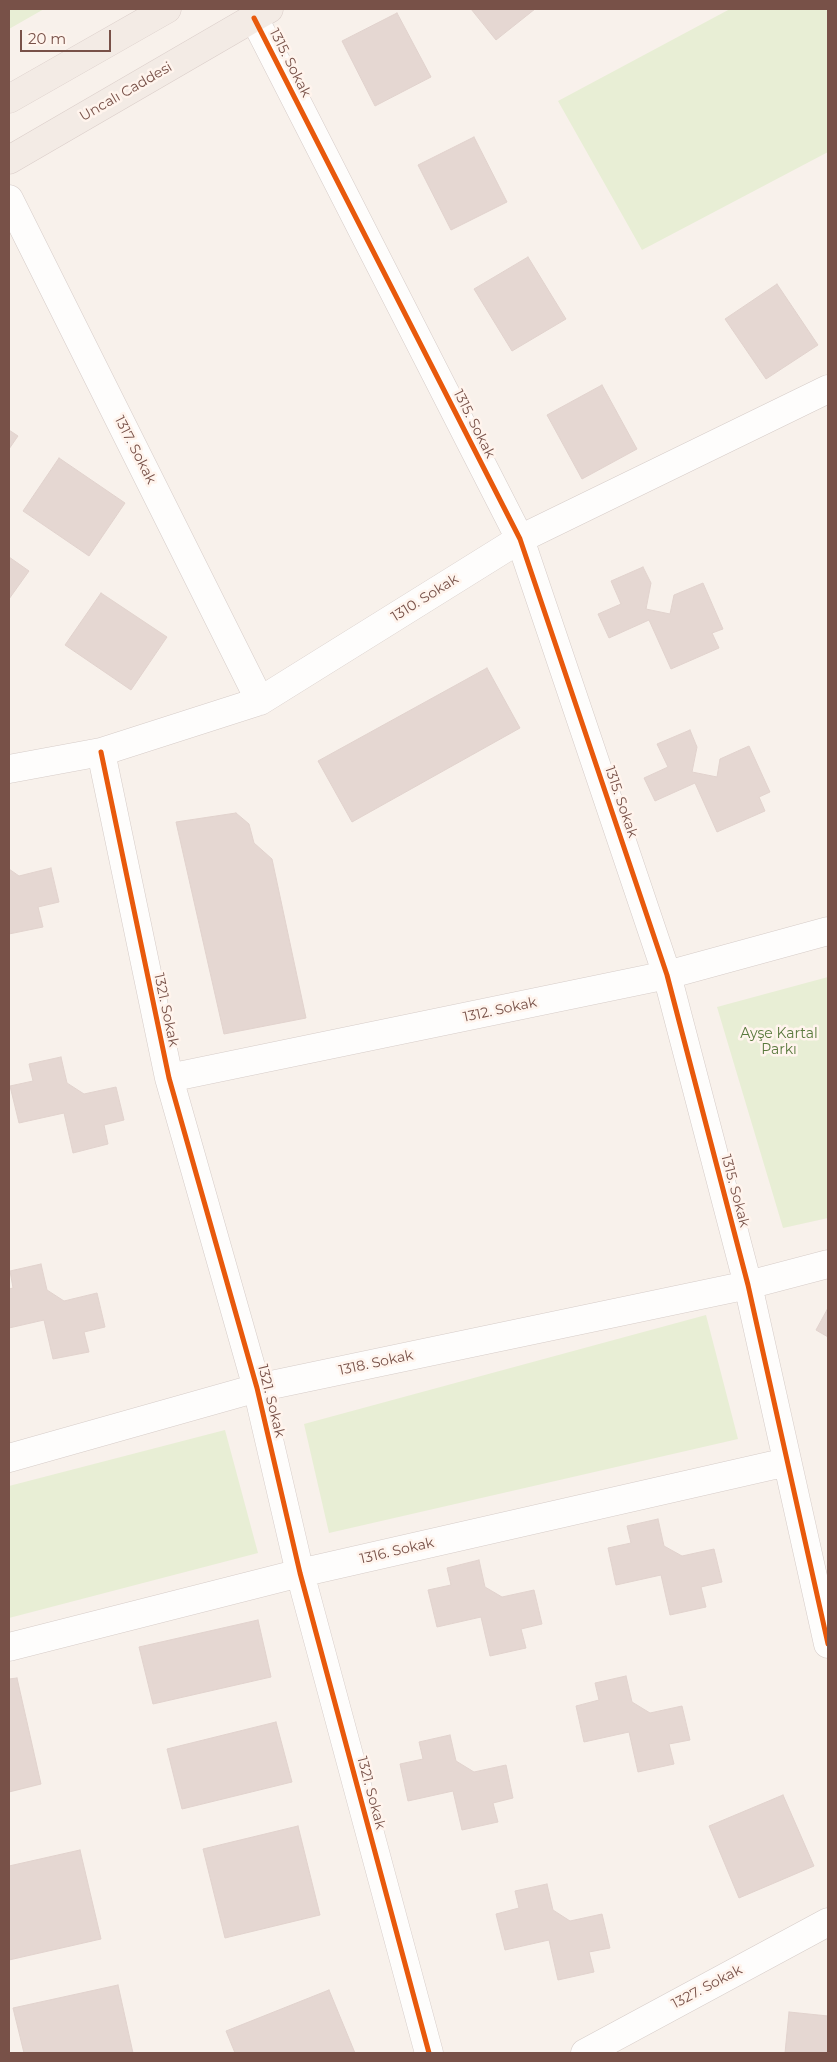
<!DOCTYPE html>
<meta charset="utf-8">
<style>
body{margin:0}
#map{position:relative;width:837px;height:2062px;overflow:hidden;background:#f8f1eb;font-family:Montserrat,sans-serif}
canvas{display:block}
.frame{position:absolute;inset:0;border:10px solid #785148;pointer-events:none}
.scale{position:absolute;left:20px;top:30px;width:91px;height:22px;box-sizing:border-box;border:2px solid #785148;border-top:0;padding-left:6px;font-size:15px;line-height:18px;white-space:nowrap;color:#785148;-webkit-text-stroke:4px #fff4ed;paint-order:stroke}
</style>
<div id="map">
<canvas width="837" height="2062"></canvas>
<div class="frame"></div>
<div class="scale">20 m</div>
</div>
<script>
const ctx = document.querySelector('canvas').getContext('2d');
ctx.lineJoin = 'round';
function fillPath(path, color) {
  ctx.fillStyle = color;
  ctx.fill(path, 'evenodd');
}
function toPath(rows) {
  const path = new Path2D();
  for (const r of rows) {
    path.moveTo(r[0], r[1]);
    for (let i = 2; i < r.length; i += 2) path.lineTo(r[i], r[i + 1]);
  }
  return path;
}
function stroke(path, color, width, dash) {
  ctx.strokeStyle = color;
  ctx.lineWidth = width;
  ctx.lineCap = dash ? 'butt' : 'round';
  ctx.setLineDash(dash || []);
  ctx.stroke(path);
}
function drawText(font, color, halo, rows, align = 'center') {
  ctx.font = font + ' Montserrat,sans-serif';
  ctx.lineWidth = 5;
  ctx.setLineDash([]);
  ctx.textBaseline = 'middle';
  ctx.strokeStyle = halo;
  ctx.fillStyle = color;
  for (const [text, x, y, turn = 0] of rows) {
    ctx.save();
    ctx.translate(x, y);
    ctx.rotate((+turn || 0) * Math.PI / 180);
    ctx.textAlign = isNaN(turn) ? turn : align;
    if (halo) ctx.strokeText(text, 0, 0);
    ctx.fillText(text, 0, 0);
    ctx.restore();
  }
}
const green = toPath([
 [9,9,44,9,9,29],
 [730,9,828,9,828,152,642,250,558,101],
 [828,977,828,1218,783,1228,717,1007],
 [706,1315,738,1439,329,1533,304,1424],
 [225,1430,258,1553,9,1618,9,1486]
]);
const building = toPath([
 [471,9,535,9,496,40,471,9],
 [397,13,431,77,375,106,342,41,397,13],
 [474,137,507,202,451,230,418,165,474,137],
 [528,257,566,319,512,351,474,289,528,257],
 [777,284,818,345,766,379,725,319,777,284],
 [602,385,637,449,582,479,547,415,602,385],
 [9,430,18,436,9,449,9,430],
 [59,458,125,503,89,556,23,511,59,458],
 [9,557,29,571,9,599,9,557],
 [643,567,651,583,646,609,670,614,674,595,703,583,723,629,712,633,719,648,671,669,649,620,609,638,598,614,621,604,611,581,643,567],
 [101,593,167,637,131,690,65,645,101,593],
 [487,668,520,728,352,822,318,761,487,668],
 [690,730,697,747,692,772,717,777,720,759,749,746,770,792,759,797,765,811,717,832,695,783,655,801,644,778,668,767,657,744,690,730],
 [236,813,249,824,254,843,272,859,306,1018,224,1034,176,822,236,813],
 [51,868,59,902,38,907,43,927,9,934,9,869,19,876,51,868],
 [61,1057,67,1083,84,1094,116,1087,124,1120,104,1125,108,1144,73,1153,64,1113,19,1123,10,1086,33,1081,29,1064,61,1057],
 [41,1264,47,1290,64,1301,97,1293,105,1327,84,1332,89,1352,53,1359,44,1320,9,1328,9,1289,13,1288,10,1271,41,1264],
 [828,1308,828,1337,816,1330,828,1308],
 [658,1519,664,1546,682,1556,714,1549,722,1582,701,1587,706,1607,670,1615,661,1575,616,1585,608,1548,631,1543,627,1526,658,1519],
 [479,1560,485,1587,502,1597,534,1590,542,1624,521,1629,526,1648,490,1656,481,1617,437,1627,428,1590,451,1585,447,1568,479,1560],
 [258,1620,271,1677,153,1704,139,1647,258,1620],
 [626,1676,632,1702,650,1713,682,1706,690,1740,669,1744,674,1764,638,1772,629,1732,584,1742,576,1706,599,1700,595,1683,626,1676],
 [17,1678,41,1784,9,1792,9,1679,17,1678],
 [276,1722,292,1782,182,1809,167,1749,276,1722],
 [450,1735,456,1761,474,1772,506,1765,513,1798,493,1803,498,1822,462,1830,453,1791,408,1801,400,1764,423,1759,419,1742,450,1735],
 [783,1795,814,1866,739,1898,709,1826,783,1795],
 [298,1826,320,1915,225,1938,203,1849,298,1826],
 [80,1850,101,1939,9,1960,9,1866,80,1850],
 [547,1884,553,1910,570,1921,602,1914,610,1948,589,1952,594,1972,558,1980,549,1940,505,1950,496,1914,519,1908,515,1891,547,1884],
 [118,1985,133,2053,24,2053,13,2008,118,1985],
 [329,1990,355,2053,235,2053,226,2031,329,1990],
 [789,2012,828,2016,828,2053,785,2053,789,2012]
]);
const minor = toPath([
 [254,18,520,539,667,975,748,1285,828,1644],
 [9,199,260,701],
 [101,752,169,1078,257,1388,300,1573,429,2053],
 [9,769,101,752,260,701,520,539,828,389],
 [169,1078,667,975,828,931],
 [9,1458,257,1388,748,1285,828,1264],
 [9,1647,300,1573,787,1462],
 [585,2053,828,1922]
]);
const major = toPath([
 [9,99,167,9],
 [9,160,269,9]
]);
const cycleway = toPath([
 [254,18,520,539,667,975,748,1285,828,1644],
 [101,752,169,1078,257,1388,300,1573,429,2053]
]);
const streetNames = [
 ["1315. Sokak",290,63,63],
 ["Uncalı Caddesi",126,92,-30],
 ["1315. Sokak",474,424,63],
 ["1317. Sokak",135,450,63],
 ["1310. Sokak",425,598,-32],
 ["1315. Sokak",621,802,71],
 ["1321. Sokak",166,1010,78],
 ["1312. Sokak",500,1010,-12],
 ["1315. Sokak",735,1191,75],
 ["1318. Sokak",376,1363,-12],
 ["1321. Sokak",271,1401,76],
 ["1316. Sokak",397,1551,-13],
 ["1321. Sokak",371,1793,75],
 ["1327. Sokak",707,1987,-28]
];
const parkNames = [
 ["Ayşe Kartal",779,1034],
 ["Parkı",779,1050]
];
fillPath(green, '#e8eed5');
fillPath(building, '#e5d7d2');
stroke(building, '#e1d2cd', 1);
stroke(minor, '#d6ccc8', 29);
stroke(major, '#dacdc9', 29);
stroke(minor, '#fefdfc', 28);
stroke(major, '#f3ebe5', 28);
stroke(cycleway, '#e8590c', 5);
drawText('14px', '#785148', '#fff4ed', streetNames);
drawText('14px', '#59793d', '#fff4ed', parkNames);
</script>
